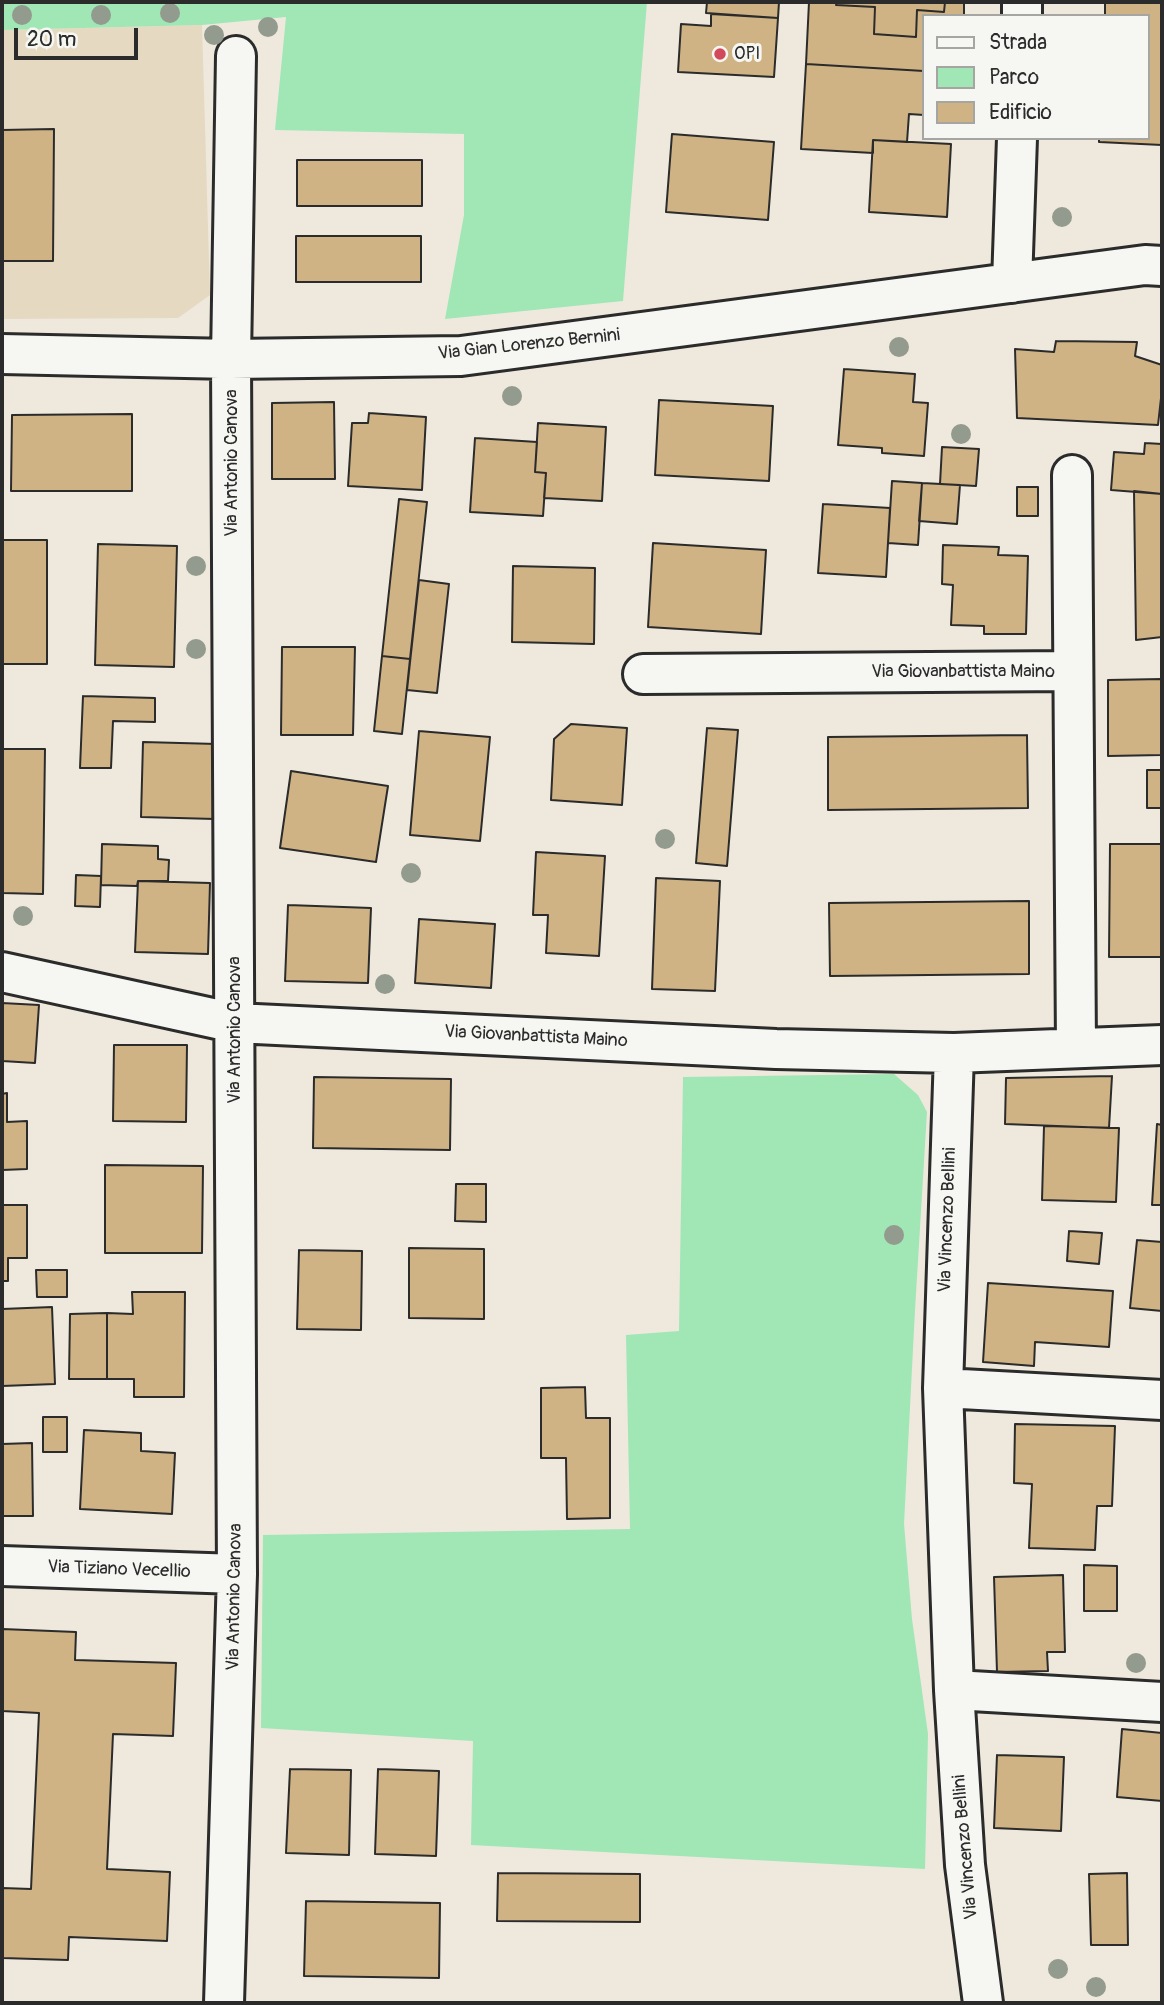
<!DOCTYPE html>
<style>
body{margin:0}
#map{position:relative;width:1164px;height:2005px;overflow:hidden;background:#eee9dc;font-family:Pangolin,sans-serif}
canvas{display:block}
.frame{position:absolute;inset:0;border:4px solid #2b2b2b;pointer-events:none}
.legend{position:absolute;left:922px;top:14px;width:228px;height:126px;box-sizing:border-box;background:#f6f6f2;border:2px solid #a5a5a2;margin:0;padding:9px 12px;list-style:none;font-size:21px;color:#2b2b2b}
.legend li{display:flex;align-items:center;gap:14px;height:35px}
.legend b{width:35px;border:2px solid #a5a5a2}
.scale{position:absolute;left:14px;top:28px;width:124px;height:32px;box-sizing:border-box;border:4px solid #2b2b2b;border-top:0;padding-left:9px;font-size:21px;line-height:24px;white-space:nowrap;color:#2b2b2b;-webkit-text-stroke:5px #f6f6f2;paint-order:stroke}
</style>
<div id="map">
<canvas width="1164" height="2005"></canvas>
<div class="frame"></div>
<ul class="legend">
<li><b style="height:9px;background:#f6f6f2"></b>Strada</li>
<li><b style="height:19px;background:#a0e7b5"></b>Parco</li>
<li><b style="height:19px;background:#d0b385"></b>Edificio</li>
</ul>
<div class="scale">20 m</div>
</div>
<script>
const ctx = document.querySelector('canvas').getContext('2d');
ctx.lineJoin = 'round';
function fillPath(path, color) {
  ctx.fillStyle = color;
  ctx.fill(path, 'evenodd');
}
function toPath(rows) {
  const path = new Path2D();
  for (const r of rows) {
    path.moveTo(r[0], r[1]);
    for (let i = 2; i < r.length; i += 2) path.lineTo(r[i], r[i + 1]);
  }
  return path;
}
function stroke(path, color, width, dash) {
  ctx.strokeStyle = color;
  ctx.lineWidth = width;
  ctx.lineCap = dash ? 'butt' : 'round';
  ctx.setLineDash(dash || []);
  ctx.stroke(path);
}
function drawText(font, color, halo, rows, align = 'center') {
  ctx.font = font + ' Pangolin,sans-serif';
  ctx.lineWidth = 6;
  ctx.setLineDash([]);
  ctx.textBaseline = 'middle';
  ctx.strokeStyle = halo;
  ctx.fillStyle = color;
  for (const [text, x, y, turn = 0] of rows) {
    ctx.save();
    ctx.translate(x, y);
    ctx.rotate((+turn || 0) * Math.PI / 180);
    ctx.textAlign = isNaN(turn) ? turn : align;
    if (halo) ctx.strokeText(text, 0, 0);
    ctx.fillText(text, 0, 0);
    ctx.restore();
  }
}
const built = toPath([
 [202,25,210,295,178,318,2,319,2,30]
]);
const green = toPath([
 [2,2,647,2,623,301,445,319,464,215,464,134,275,130,286,17,202,25,2,30],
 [894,1074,918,1095,927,1112,915,1310,904,1524,912,1619,928,1734,925,1869,471,1845,473,1741,261,1728,263,1535,630,1529,626,1335,679,1331,683,1077]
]);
const building = toPath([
 [707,2,779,2,778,18,706,13,707,2],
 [809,2,837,2,836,5,875,7,874,34,916,37,917,10,944,12,945,2,964,2,964,16,924,16,924,71,806,64,809,2],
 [837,2,945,2,944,12,917,10,916,37,874,34,875,7,836,5,837,2],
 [1105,2,1162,2,1162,145,1099,142,1099,138,1148,138,1148,16,1105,16,1105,2],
 [711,14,778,18,774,77,678,72,681,24,711,26,711,14],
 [806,64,924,71,924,115,909,114,907,142,873,140,873,153,801,149,806,64],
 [54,129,53,261,2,261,2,130,54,129],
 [672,134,774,142,768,220,666,212,672,134],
 [873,140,951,144,947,217,869,212,873,140],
 [297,160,422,160,422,206,297,206,297,160],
 [296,236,421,236,421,282,296,282,296,236],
 [1056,341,1137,342,1135,356,1162,365,1162,389,1158,425,1017,418,1015,349,1054,352,1056,341],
 [844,369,915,374,913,402,928,403,924,456,882,453,882,448,838,445,844,369],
 [659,400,773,406,769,481,655,475,659,400],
 [334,402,335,479,272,479,272,403,334,402],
 [369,413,426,417,422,490,348,486,352,423,368,423,369,413],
 [132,414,132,491,11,491,12,415,132,414],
 [538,423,606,427,602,501,544,498,546,473,535,472,538,423],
 [475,438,537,442,535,472,546,473,543,516,470,512,475,438],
 [1145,443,1162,444,1162,494,1111,490,1114,452,1144,454,1145,443],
 [942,447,979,449,976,486,940,484,942,447],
 [892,481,922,483,918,545,888,543,892,481],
 [922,483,960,485,957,524,919,521,922,483],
 [1017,487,1038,487,1038,516,1017,516,1017,487],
 [1134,491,1162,494,1162,637,1136,640,1134,491],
 [399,499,427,502,410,659,382,656,399,499],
 [823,504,890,508,886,577,818,573,823,504],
 [2,540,47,540,47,664,2,664,2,540],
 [653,543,766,550,761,634,648,627,653,543],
 [98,544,177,546,174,667,95,665,98,544],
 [943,545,999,547,998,555,1028,556,1026,634,984,634,984,626,951,625,953,585,942,584,943,545],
 [513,566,595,568,594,644,512,642,513,566],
 [419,580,449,584,437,693,407,690,419,580],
 [282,647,355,647,353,735,281,735,282,647],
 [382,656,410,659,402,734,374,731,382,656],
 [1162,679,1162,755,1108,756,1108,680,1162,679],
 [83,696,155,698,155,722,113,721,111,768,80,768,83,696],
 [571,724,627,728,622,805,551,800,554,739,571,724],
 [707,728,738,730,727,866,696,863,707,728],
 [419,731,490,737,480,841,410,835,419,731],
 [1027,735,1028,808,828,810,828,737,1027,735],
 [143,742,217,744,215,819,141,817,143,742],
 [2,749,45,749,43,894,2,893,2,749],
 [1147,770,1162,770,1162,808,1147,808,1147,770],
 [291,771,388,786,376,862,280,848,291,771],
 [102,844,158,846,158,859,169,860,168,881,138,881,137,886,101,885,102,844],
 [1110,844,1162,844,1162,957,1109,957,1110,844],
 [536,852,605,856,599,956,546,953,548,915,533,915,536,852],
 [76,875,101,876,100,907,75,906,76,875],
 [656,878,720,881,715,991,652,989,656,878],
 [138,881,210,883,208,954,135,952,138,881],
 [1029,901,1029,974,830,976,829,903,1029,901],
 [288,905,371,908,368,983,285,981,288,905],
 [419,919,495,924,491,988,415,983,419,919],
 [2,1003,39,1005,35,1063,2,1061,2,1003],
 [114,1045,187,1045,186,1122,113,1121,114,1045],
 [1112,1076,1109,1128,1005,1124,1006,1078,1112,1076],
 [314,1077,451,1079,450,1150,313,1148,314,1077],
 [7,1093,7,1122,27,1121,27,1169,2,1170,2,1094,7,1093],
 [1157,1124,1162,1125,1162,1205,1152,1205,1157,1124],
 [1044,1126,1119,1128,1116,1202,1042,1200,1044,1126],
 [105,1165,203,1166,202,1253,105,1253,105,1165],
 [456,1184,486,1184,486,1222,455,1221,456,1184],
 [2,1205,27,1205,27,1258,8,1258,8,1281,2,1281,2,1205],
 [1069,1231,1102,1233,1099,1264,1067,1261,1069,1231],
 [1137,1240,1162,1242,1162,1311,1130,1308,1137,1240],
 [409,1248,484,1249,484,1319,409,1318,409,1248],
 [299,1250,362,1251,361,1330,297,1329,299,1250],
 [36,1270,67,1270,67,1297,37,1297,36,1270],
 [988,1283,1113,1291,1109,1347,1035,1342,1034,1366,983,1362,988,1283],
 [132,1292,185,1292,184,1397,134,1397,134,1379,107,1379,107,1313,133,1314,132,1292],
 [52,1307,55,1384,2,1386,2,1309,52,1307],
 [107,1313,107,1379,69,1379,70,1314,107,1313],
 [585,1387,586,1418,610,1418,610,1518,567,1519,566,1458,541,1458,541,1388,585,1387],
 [43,1417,67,1417,67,1452,43,1452,43,1417],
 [1015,1424,1115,1426,1112,1506,1097,1506,1095,1550,1029,1548,1032,1484,1014,1483,1015,1424],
 [84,1430,141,1433,141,1451,175,1453,172,1514,80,1509,84,1430],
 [32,1443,33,1516,2,1516,2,1444,32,1443],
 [1084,1565,1117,1566,1117,1611,1084,1611,1084,1565],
 [1063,1575,1065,1652,1047,1652,1048,1671,997,1672,994,1577,1063,1575],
 [2,1629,76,1632,75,1660,176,1663,173,1736,113,1734,107,1869,170,1872,167,1941,69,1937,68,1960,2,1958,2,1888,31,1889,39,1713,2,1711,2,1629],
 [1122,1729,1162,1733,1162,1801,1117,1797,1122,1729],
 [997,1755,1064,1757,1061,1831,994,1828,997,1755],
 [290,1769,351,1770,349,1855,286,1853,290,1769],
 [378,1769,439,1771,436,1856,375,1854,378,1769],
 [498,1873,640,1874,640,1922,497,1921,498,1873],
 [1127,1873,1128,1945,1091,1945,1089,1874,1127,1873],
 [306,1901,440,1903,439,1978,304,1976,306,1901]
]);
const street = toPath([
 [1022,16,1022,2],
 [1012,283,1017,138],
 [2,354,231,359,461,356,1145,265,1162,266],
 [1072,475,1076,1048],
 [643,674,1072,671],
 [2,972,235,1023,776,1049,954,1053,1162,1045],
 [954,1053,943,1388,954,1690,965,1865,983,2003],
 [943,1388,1162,1400],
 [2,1566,237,1574],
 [954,1690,1162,1702],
 [224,2003,237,1574,231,359,236,56]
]);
const trees = [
 [170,13],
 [22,15],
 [101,15],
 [268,27],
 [214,35],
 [1062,217],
 [899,347],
 [512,396],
 [961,434],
 [196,566],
 [196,649],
 [665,839],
 [411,873],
 [23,916],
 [385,984],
 [894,1235],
 [1136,1663],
 [1058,1969],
 [1096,1987]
];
const markers = [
 [720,54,7,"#d1495b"]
];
const poiNames = [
 ["OPI",734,54]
];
const streetNames = [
 ["Via Gian Lorenzo Bernini",529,345,-6],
 ["Via Antonio Canova",232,463,-90],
 ["Via Giovanbattista Maino",963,672],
 ["Via Antonio Canova",235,1030,-90],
 ["Via Giovanbattista Maino",536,1037,3],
 ["Via Vincenzo Bellini",948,1220,-88],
 ["Via Tiziano Vecellio",119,1570,2],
 ["Via Antonio Canova",235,1597,-89],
 ["Via Vincenzo Bellini",966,1847,-95]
];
fillPath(built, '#e5d9c2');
fillPath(green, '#a0e7b5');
fillPath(building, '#d0b385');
stroke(building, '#2b2b2b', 2);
stroke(street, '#2b2b2b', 44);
stroke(street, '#f6f6f2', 38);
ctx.fillStyle = '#939a8e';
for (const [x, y] of trees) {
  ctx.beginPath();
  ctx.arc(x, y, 10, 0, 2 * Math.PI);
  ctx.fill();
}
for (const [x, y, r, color] of markers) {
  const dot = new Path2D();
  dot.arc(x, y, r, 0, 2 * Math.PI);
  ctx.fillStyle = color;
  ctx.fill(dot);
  stroke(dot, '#f6f6f2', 2.5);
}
drawText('18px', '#2b2b2b', '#f6f6f2', poiNames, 'left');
drawText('18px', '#2b2b2b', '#f6f6f2', streetNames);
</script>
